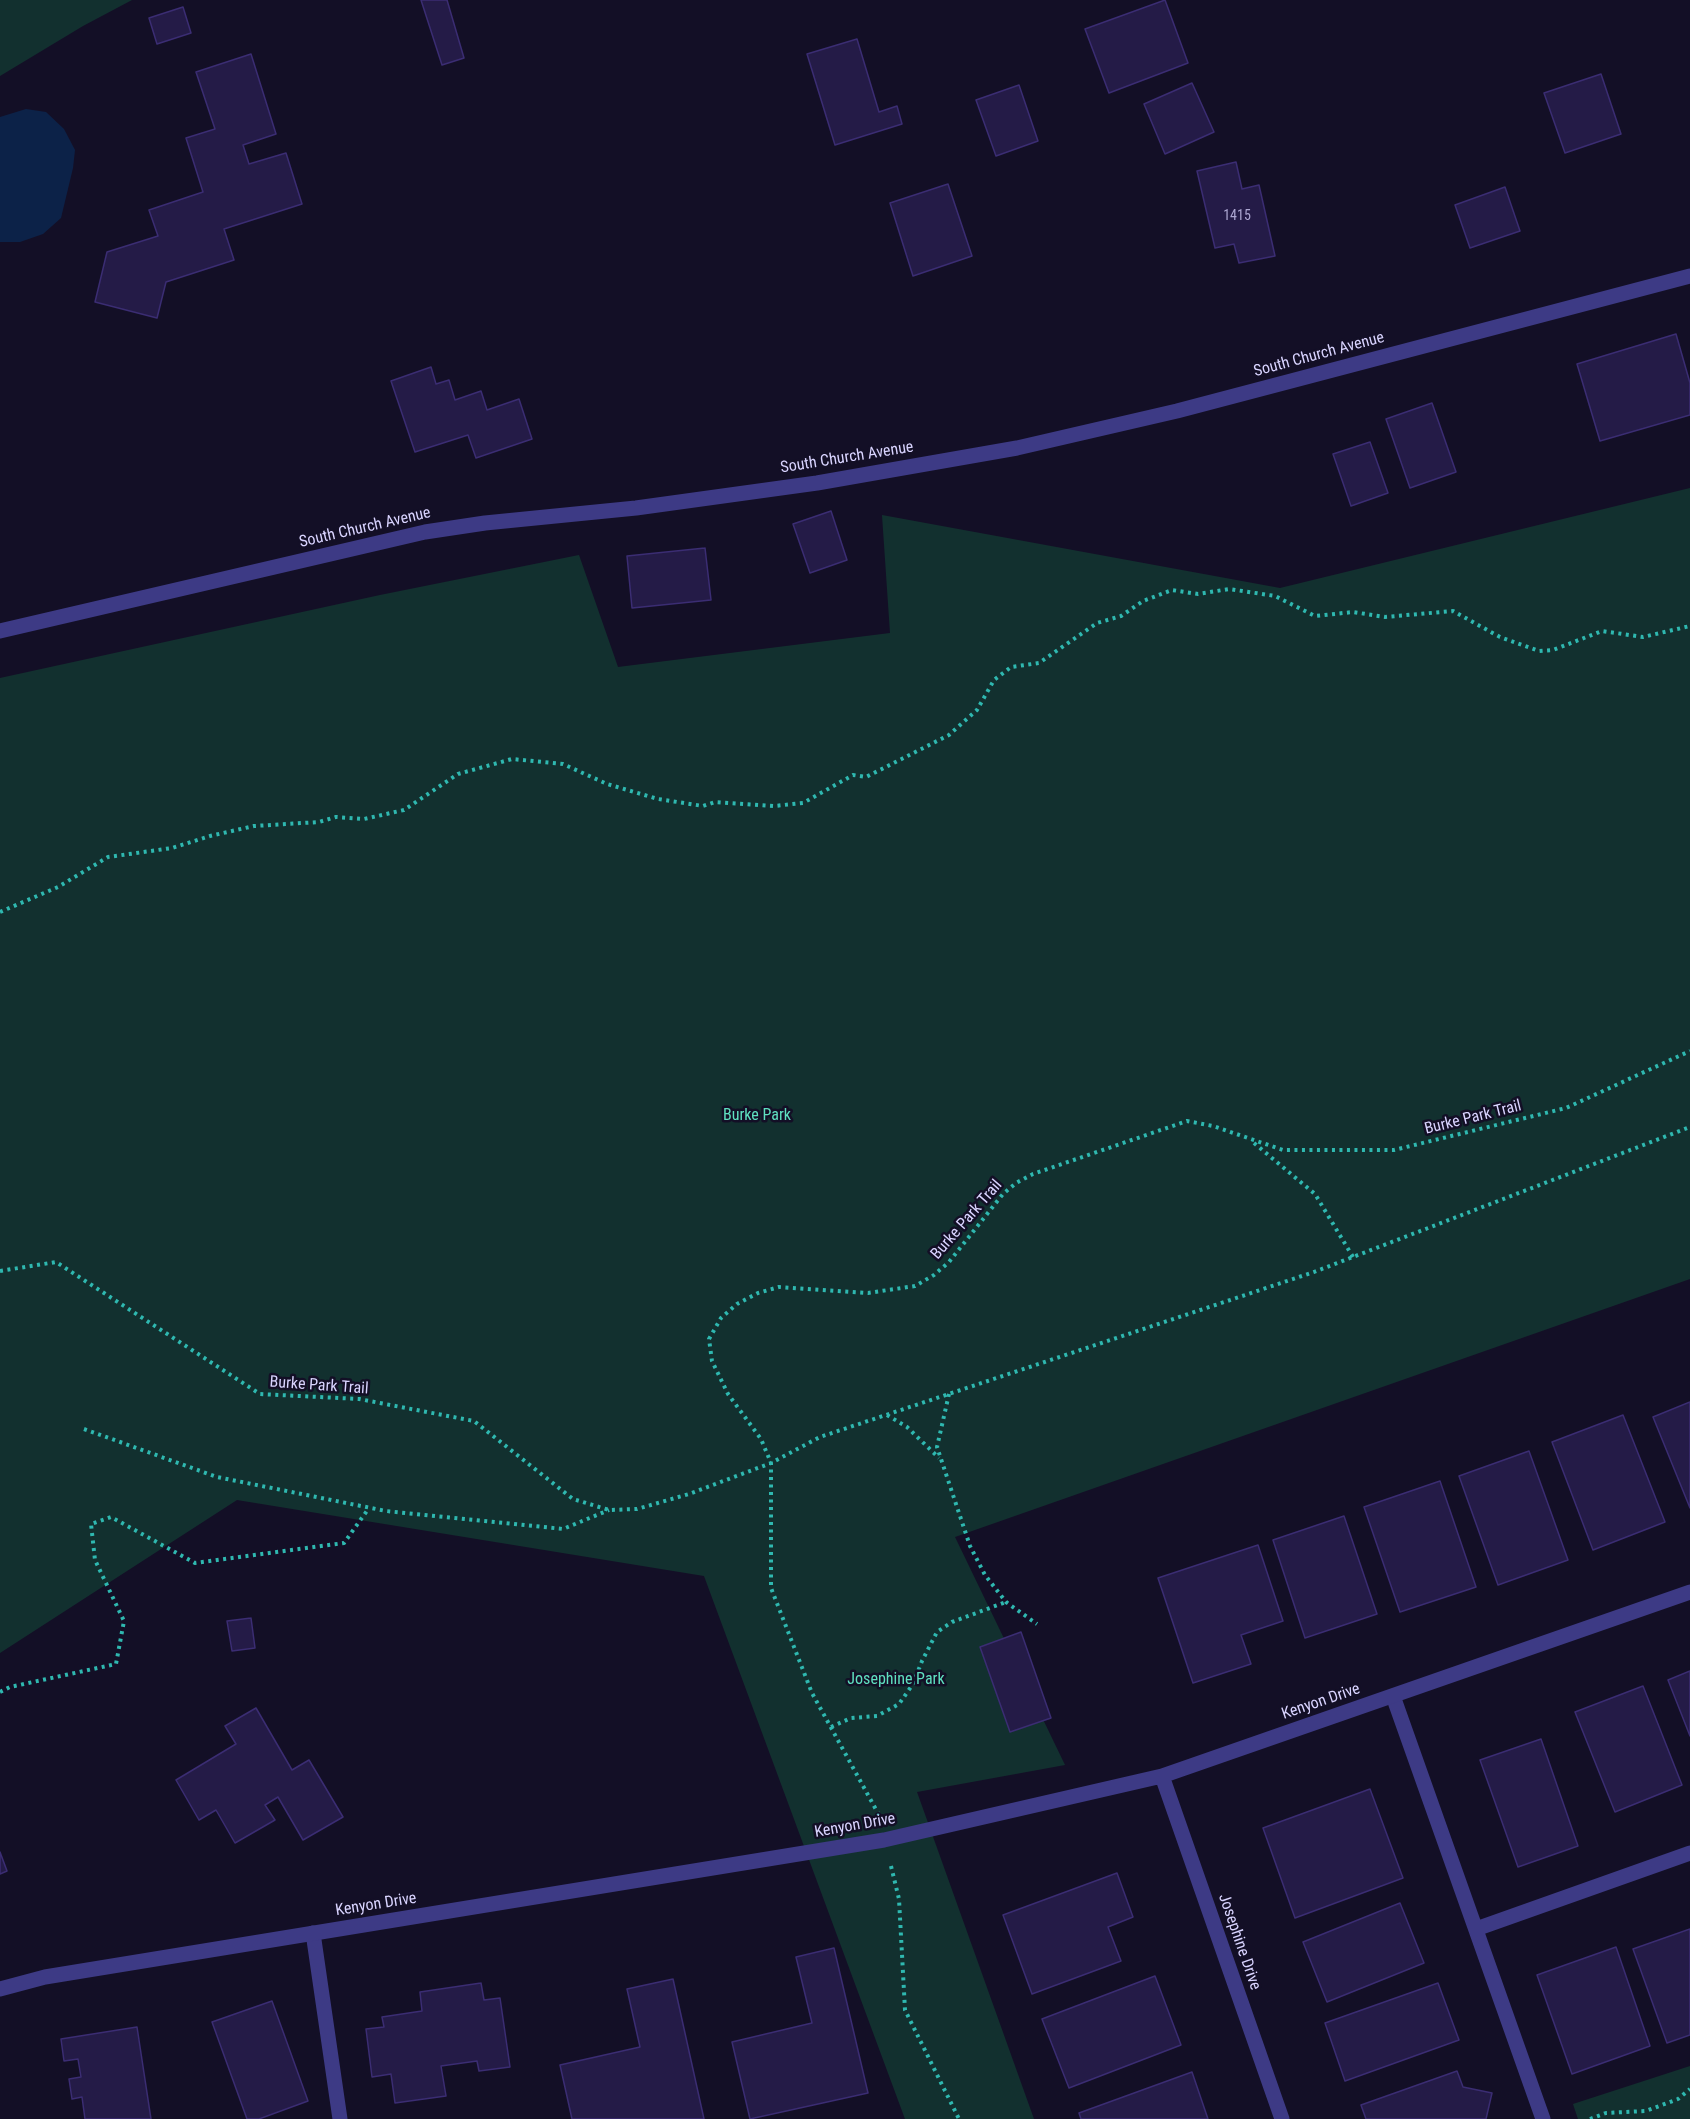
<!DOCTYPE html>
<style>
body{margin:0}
canvas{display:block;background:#130f26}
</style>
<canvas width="1690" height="2119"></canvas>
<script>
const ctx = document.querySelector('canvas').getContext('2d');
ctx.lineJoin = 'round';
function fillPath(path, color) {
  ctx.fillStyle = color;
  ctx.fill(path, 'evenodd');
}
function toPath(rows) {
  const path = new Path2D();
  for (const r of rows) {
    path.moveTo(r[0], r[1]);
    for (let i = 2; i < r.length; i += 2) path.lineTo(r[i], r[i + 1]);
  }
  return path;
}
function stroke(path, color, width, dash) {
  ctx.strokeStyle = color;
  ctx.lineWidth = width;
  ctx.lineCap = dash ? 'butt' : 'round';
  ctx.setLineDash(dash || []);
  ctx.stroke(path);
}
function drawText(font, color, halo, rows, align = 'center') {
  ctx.font = font + ' "Roboto Condensed",sans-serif';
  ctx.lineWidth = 5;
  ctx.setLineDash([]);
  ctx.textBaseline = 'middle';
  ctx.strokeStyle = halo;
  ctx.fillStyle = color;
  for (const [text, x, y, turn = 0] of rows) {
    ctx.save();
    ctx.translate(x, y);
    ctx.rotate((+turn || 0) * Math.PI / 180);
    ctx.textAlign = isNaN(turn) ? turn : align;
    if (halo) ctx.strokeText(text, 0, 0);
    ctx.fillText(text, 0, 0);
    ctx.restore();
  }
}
const green = toPath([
 [0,0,132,0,83,26,0,76],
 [1690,488,1690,1279,955,1537,1065,1765,917,1792,1034,2119,905,2119,704,1576,237,1500,0,1653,0,678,380,595,579,555,618,667,890,633,882,515,1280,588],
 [1690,2066,1690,2119,1578,2119,1573,2104]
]);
const water = toPath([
 [26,109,46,112,64,129,75,150,73,168,61,218,43,234,20,242,0,242,0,117]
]);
const building = toPath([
 [421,0,447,0,464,58,442,65,421,0],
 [1165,0,1188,63,1109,93,1085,29,1165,0],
 [183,7,191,33,157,44,149,18,183,7],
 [857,39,879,112,897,106,902,124,835,145,807,54,857,39],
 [251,54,276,134,243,145,249,164,286,153,302,204,224,229,234,260,166,282,157,318,95,302,107,252,158,236,149,210,203,192,186,138,215,129,196,72,251,54],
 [1601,74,1621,134,1565,153,1544,93,1601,74],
 [1192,83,1214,132,1165,154,1144,104,1192,83],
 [1019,85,1038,141,996,156,976,100,1019,85],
 [1236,162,1242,189,1259,185,1275,256,1239,263,1234,244,1215,248,1197,171,1236,162],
 [948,184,972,256,913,276,890,203,948,184],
 [1505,187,1520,231,1470,248,1455,205,1505,187],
 [1676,334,1690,383,1690,415,1600,441,1577,364,1676,334],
 [431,367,436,384,449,380,455,400,481,391,487,410,519,399,532,439,476,458,468,435,415,452,391,381,431,367],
 [1432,403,1456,472,1410,488,1386,419,1432,403],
 [1370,442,1388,493,1351,506,1333,454,1370,442],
 [831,511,847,560,810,573,793,524,831,511],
 [705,548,711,600,632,608,627,556,705,548],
 [1690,1402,1690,1508,1653,1417,1690,1402],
 [1623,1415,1665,1522,1593,1550,1552,1442,1623,1415],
 [1529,1451,1568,1560,1498,1585,1459,1476,1529,1451],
 [1440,1481,1476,1587,1400,1612,1364,1507,1440,1481],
 [1344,1516,1377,1614,1305,1638,1273,1540,1344,1516],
 [1258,1545,1283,1621,1241,1635,1251,1664,1193,1683,1158,1578,1258,1545],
 [251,1618,255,1648,232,1651,227,1621,251,1618],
 [1021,1632,1051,1718,1010,1732,980,1647,1021,1632],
 [1690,1671,1690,1736,1668,1680,1690,1671],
 [1643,1686,1682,1785,1615,1812,1575,1712,1643,1686],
 [256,1708,292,1770,309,1760,343,1817,303,1840,278,1797,265,1805,275,1820,235,1843,216,1810,199,1820,176,1780,236,1744,225,1726,256,1708],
 [1541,1739,1578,1846,1518,1867,1480,1760,1541,1739],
 [1370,1789,1403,1878,1295,1918,1263,1828,1370,1789],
 [0,1852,7,1871,0,1874,0,1852],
 [1117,1873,1133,1917,1108,1927,1121,1961,1032,1994,1003,1915,1117,1873],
 [1400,1903,1424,1963,1327,2002,1303,1942,1400,1903],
 [1690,1929,1690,2035,1667,2043,1633,1949,1690,1929],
 [1616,1947,1650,2046,1572,2074,1537,1975,1616,1947],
 [834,1948,868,2093,750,2119,732,2042,812,2023,796,1957,834,1948],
 [1155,1976,1181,2045,1069,2088,1042,2019,1155,1976],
 [673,1979,704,2119,572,2119,560,2065,640,2047,627,1989,673,1979],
 [481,1983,484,2000,500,1998,510,2067,479,2071,477,2061,441,2066,446,2096,395,2103,391,2074,372,2077,366,2029,384,2027,382,2017,422,2011,420,1992,481,1983],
 [1438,1983,1459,2040,1345,2081,1325,2023,1438,1983],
 [272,2001,308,2101,259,2119,247,2119,212,2022,272,2001],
 [137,2027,151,2119,85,2119,82,2097,72,2099,69,2079,81,2077,78,2059,64,2061,61,2039,137,2027],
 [1457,2071,1463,2087,1492,2093,1486,2119,1366,2119,1361,2105,1457,2071],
 [1192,2072,1208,2119,1081,2119,1079,2113,1192,2072]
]);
const path = toPath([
 [0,912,58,887,108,857,172,848,210,836,254,826,319,822,336,817,364,819,404,810,458,774,512,759,563,764,607,784,658,799,703,806,715,802,774,806,803,803,853,775,866,777,949,735,977,710,994,680,1011,667,1039,663,1097,623,1121,616,1143,601,1172,590,1198,594,1229,589,1275,596,1315,616,1353,612,1385,617,1453,611,1500,637,1539,651,1553,650,1602,631,1643,637,1690,626],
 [1254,1143,1315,1194,1353,1257],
 [0,1271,56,1262,260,1394,359,1399,474,1421,573,1499,609,1510,637,1509,689,1494,771,1463,820,1437,1314,1272,1690,1127],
 [949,1394,937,1447,970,1546,985,1575,1006,1602,1037,1624],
 [887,1415,907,1427,939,1458],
 [84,1429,217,1477,386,1511,563,1529,609,1510],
 [0,1692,10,1687,116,1664,124,1621,95,1560,91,1524,111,1517,195,1563,344,1543,369,1508],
 [831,1727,851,1718,877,1716,899,1704,913,1684,922,1661,937,1632,952,1622,1006,1602],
 [879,1815,812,1693,771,1588,771,1463,761,1439,728,1394,712,1361,709,1339,721,1318,737,1304,758,1293,779,1287,868,1293,915,1286,934,1275,949,1262,1003,1194,1016,1183,1033,1174,1187,1121,1213,1126,1283,1150,1394,1150,1566,1108,1690,1051],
 [891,1866,899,1899,905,2010,959,2119],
 [1590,2119,1606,2113,1646,2111,1678,2099,1690,2089]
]);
const service = toPath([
 [1393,1696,1543,2119],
 [1476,1929,1690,1853],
 [313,1933,340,2119]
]);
const minor = toPath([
 [1162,1776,1282,2119],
 [0,1989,45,1977,884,1840,1162,1776,1690,1592]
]);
const tertiary = toPath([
 [0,631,425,532,485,523,636,508,817,483,1017,448,1177,411,1690,276]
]);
const numberNames = [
 ["1415",1237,216]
];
const streetNames = [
 ["South Church Avenue",1319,355,-15],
 ["South Church Avenue",847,458,-9],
 ["South Church Avenue",365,528,-13],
 ["Burke Park Trail",1473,1118,-14],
 ["Burke Park Trail",967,1220,-49],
 ["Burke Park Trail",319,1386,4],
 ["Kenyon Drive",1321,1702,-19],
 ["Kenyon Drive",855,1826,-10],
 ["Kenyon Drive",376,1905,-9],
 ["Josephine Drive",1239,1942,71]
];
const parkNames = [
 ["Burke Park",757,1116],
 ["Josephine Park",896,1680]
];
fillPath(green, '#12302f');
fillPath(water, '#0c2248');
fillPath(building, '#241b47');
stroke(building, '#3b2d73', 1.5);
stroke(path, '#2fb8b0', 4, [3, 4.5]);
stroke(service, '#3d3a85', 15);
stroke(minor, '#3d3a85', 15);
stroke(tertiary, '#3d3a85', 15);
drawText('14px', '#aca6d1', null, numberNames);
drawText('16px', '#d9d4ff', '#130f26', streetNames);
drawText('16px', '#5fe0c0', '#130f26', parkNames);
</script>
